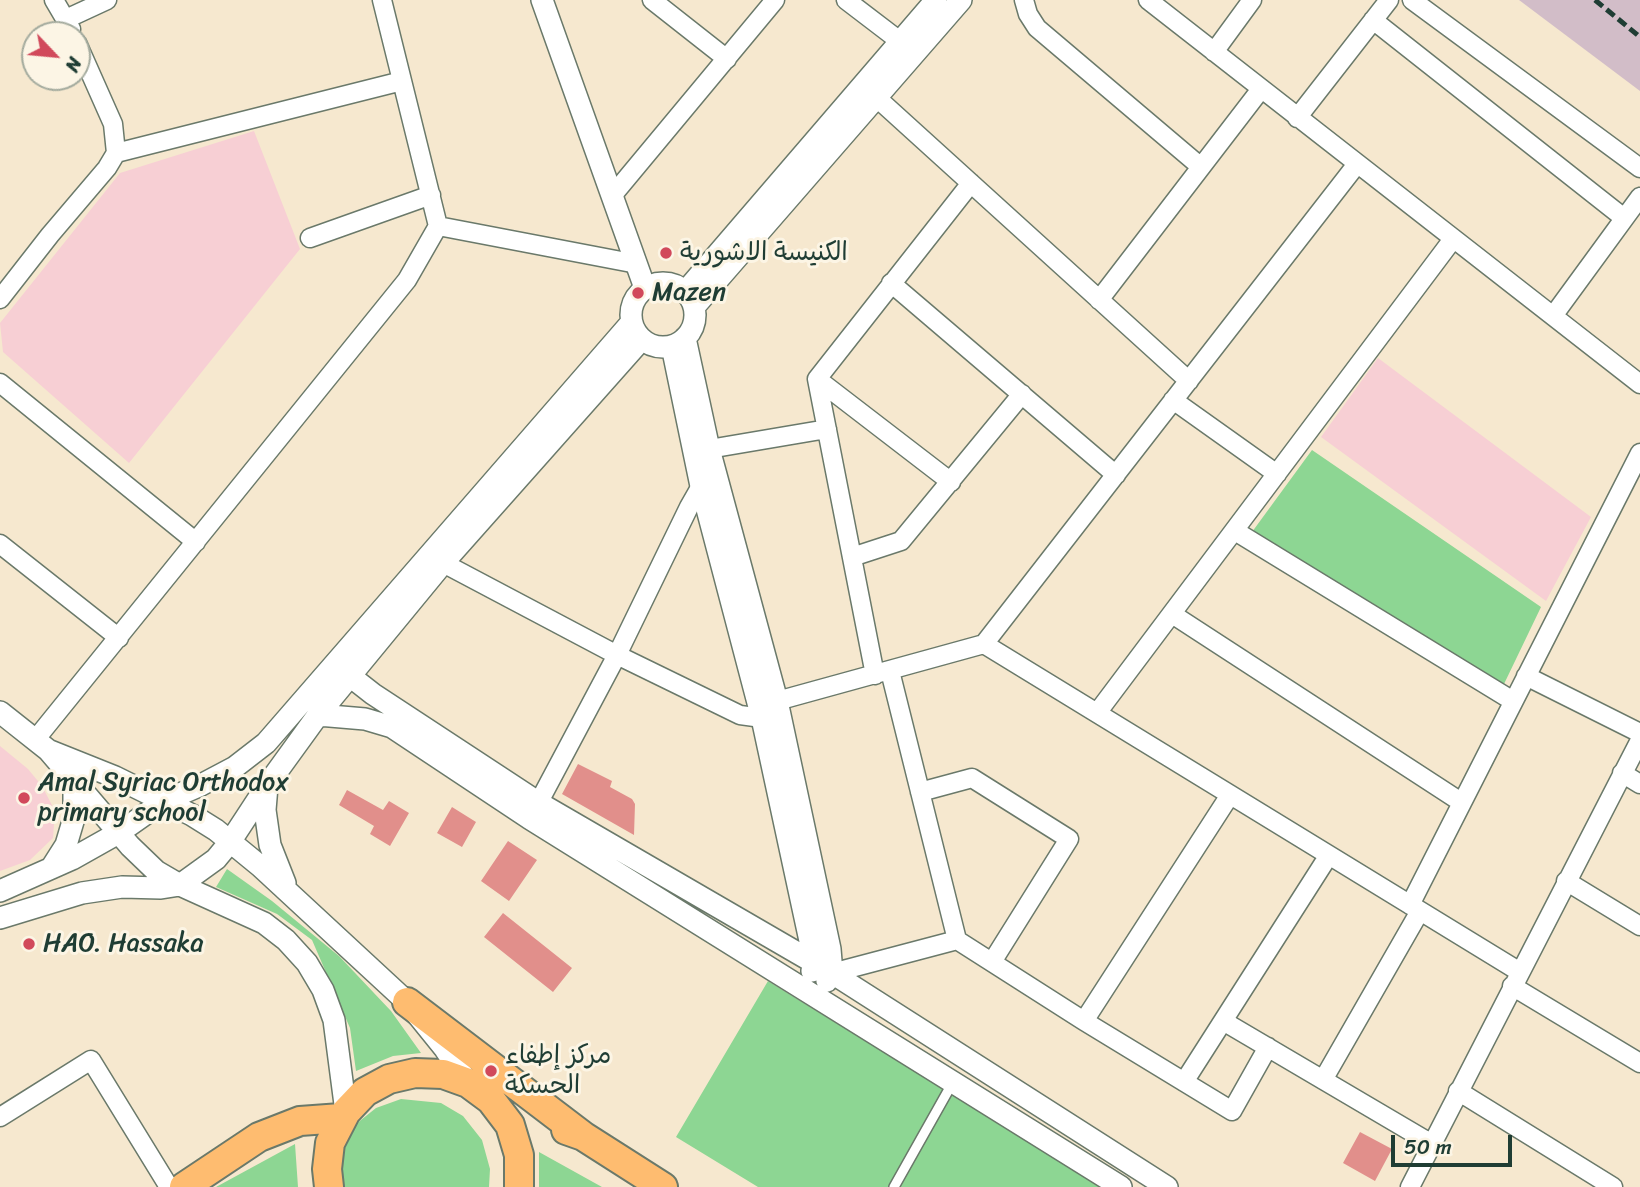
<!DOCTYPE html>
<meta charset="utf-8">
<style>
body{margin:0}
#map{position:relative;width:1640px;height:1187px;overflow:hidden;background:#f6e8cf;font-family:Sriracha,sans-serif}
canvas{display:block}
.north{position:absolute;left:21px;top:21px;width:70px;height:70px;box-sizing:border-box;background:#fcf5e5;border:2px solid #a4ab9e;border-radius:50%;rotate:116deg;font-size:19px;font-weight:700;line-height:28px;text-align:center;color:#1f3d34}
.north::after{content:'';display:block;margin:auto;width:24px;height:32px;background:#d1495b;clip-path:polygon(50% 0,100% 100%,50% 72%,0 100%)}
.scale{position:absolute;left:1391px;top:1135px;width:121px;height:32px;box-sizing:border-box;border:4px solid #1f3d34;border-top:0;padding-left:9px;font-size:21px;line-height:24px;white-space:nowrap;color:#1f3d34;-webkit-text-stroke:5px #fcf5e5;paint-order:stroke}
</style>
<div id="map">
<canvas width="1640" height="1187"></canvas>
<div class="north">N</div>
<div class="scale">50 m</div>
</div>
<script>
const ctx = document.querySelector('canvas').getContext('2d');
ctx.lineJoin = 'round';
function fillPath(path, color) {
  ctx.fillStyle = color;
  ctx.fill(path, 'evenodd');
}
function toPath(rows) {
  const path = new Path2D();
  for (const r of rows) {
    if (r.length === 3) {
      path.moveTo(r[0] + r[2], r[1]);
      path.arc(r[0], r[1], r[2], 0, 2 * Math.PI);
      continue;
    }
    path.moveTo(r[0], r[1]);
    for (let i = 2; i < r.length; i += 2) path.lineTo(r[i], r[i + 1]);
  }
  return path;
}
function stroke(path, color, width, dash) {
  ctx.strokeStyle = color;
  ctx.lineWidth = width;
  ctx.lineCap = dash ? 'butt' : 'round';
  ctx.setLineDash(dash || []);
  ctx.stroke(path);
}
function drawText(font, color, halo, rows, align = 'center') {
  ctx.font = font + ' Sriracha,"Playpen Sans Arabic",sans-serif';
  ctx.lineWidth = 6;
  ctx.setLineDash([]);
  ctx.textBaseline = 'middle';
  ctx.strokeStyle = halo;
  ctx.fillStyle = color;
  for (const [text, x, y, turn = 0] of rows) {
    ctx.save();
    ctx.translate(x, y);
    ctx.rotate((+turn || 0) * Math.PI / 180);
    ctx.textAlign = isNaN(turn) ? turn : align;
    if (halo) ctx.strokeText(text, 0, 0);
    ctx.fillText(text, 0, 0);
    ctx.restore();
  }
}
const built = toPath([
 [254,131,300,249,129,463,3,352,0,323,120,173],
 [1378,358,1591,517,1546,601,1321,437],
 [0,746,28,769,42,786,55,811,53,838,30,860,0,871]
]);
const industrial = toPath([
 [1519,0,1640,0,1640,91]
]);
const green = toPath([
 [1312,450,1541,607,1504,684,1252,532],
 [227,869,272,901,339,956,391,1011,421,1053,393,1056,356,1071,350,1028,312,940,277,914,216,887],
 [768,981,1102,1187,758,1187,676,1137],
 [401,1099,441,1103,463,1116,482,1140,490,1169,489,1187,339,1187,343,1146,356,1124,376,1108],
 [295,1144,298,1187,216,1187],
 [539,1152,602,1187,539,1187]
]);
const building = toPath([
 [578,764,612,781,610,787,632,799,635,804,634,835,562,794],
 [347,790,383,810,389,801,409,813,390,846,370,834,374,826,339,805],
 [452,807,476,822,462,847,437,833],
 [508,841,537,860,509,901,481,881],
 [503,913,572,968,553,992,484,937],
 [1360,1132,1392,1149,1375,1181,1343,1163]
]);
const service = toPath([
 [894,1187,953,1082]
]);
const minor = toPath([
 [54,0,71,29],
 [382,0,438,226,637,264],
 [652,0,727,59],
 [846,0,901,42],
 [1024,0,1028,14,1037,28,1201,167],
 [1148,0,1640,384],
 [1412,0,1640,168],
 [66,19,107,0],
 [1373,20,1624,218],
 [1214,52,1252,0],
 [877,98,1189,381],
 [1297,118,1389,0],
 [116,153,402,81],
 [612,196,775,0],
 [310,238,431,195],
 [891,283,1116,475],
 [0,299,50,235,107,168,116,153,113,124,77,43],
 [1099,300,1261,89],
 [1553,316,1640,197],
 [817,379,951,482],
 [0,383,196,542],
 [1173,400,1277,474],
 [709,449,827,429],
 [1235,531,1513,701],
 [0,544,119,638],
 [852,557,901,541,1022,394],
 [443,563,617,655,740,715,762,718],
 [1172,614,1461,802],
 [984,644,1520,972],
 [890,671,957,940],
 [875,675,817,379,971,183],
 [1526,676,1640,733],
 [777,701,984,644,1357,164],
 [1097,713,1453,239],
 [35,740,407,280,438,226],
 [1622,773,1640,784],
 [920,792,972,778,1069,839,992,962],
 [533,813,617,655,689,507,701,486],
 [1566,881,1640,926],
 [1410,905,1640,453],
 [832,973,957,940,1084,1021,1232,1111,1268,1047],
 [1512,986,1640,1063],
 [1084,1021,1230,795],
 [1223,1021,1432,1144],
 [1323,1080,1420,911],
 [1184,1082,1329,855],
 [1458,1091,1613,1187],
 [0,1117,91,1060,169,1187],
 [1410,1187,1640,740]
]);
const tertiary = toPath([
 [542,0,645,288],
 [663,315,32],
 [685,292,936,0],
 [694,307,961,0],
 [685,338,709,449,777,701,830,949,832,973,827,981],
 [672,346,701,486,762,718,815,964,812,971],
 [350,676,373,694,539,803,832,973,1167,1187],
 [0,712,48,750,130,846,156,871,180,885,264,923,286,940,307,963,323,990,334,1020,346,1112],
 [318,715,365,719,392,727,529,818,1121,1187],
 [50,751,115,777,192,815,216,830,260,866,407,1002,445,1049,468,1083],
 [267,786,265,810,270,845,285,883],
 [52,867,66,845,74,818,74,791,71,777],
 [0,891,72,859,120,832,164,801,201,785,235,767,266,743,631,323],
 [0,918,82,893,122,887,161,888,180,885,216,859,230,842,268,784,318,715,443,563,641,340]
]);
const trunk = toPath([
 [407,1002,583,1136],
 [566,1130,583,1136,663,1187],
 [184,1187,259,1137,300,1121,341,1118],
 [329,1187,327,1169,330,1143,346,1112,365,1092,389,1079,415,1073,443,1074,468,1083,491,1100,510,1125,519,1155,519,1187]
]);
const rail = toPath([
 [1595,0,1640,37]
]);
const markers = [
 [666,253,7,"#d1495b"],
 [638,293,7,"#d1495b"],
 [24,798,7,"#d1495b"],
 [29,944,7,"#d1495b"],
 [491,1071,7,"#d1495b"]
];
const poiNames = [
 ["الكنيسة الاشورية",680,253],
 ["Mazen",652,293],
 ["Amal Syriac Orthodox",38,783],
 ["primary school",38,813],
 ["HAO. Hassaka",43,944],
 ["مركز إطفاء",505,1056],
 ["الحسكة",505,1086]
];
fillPath(built, '#f7cfd4');
fillPath(industrial, '#d2bdc8');
fillPath(green, '#8dd693');
fillPath(building, '#e18f8b');
stroke(service, '#6a796a', 12);
stroke(minor, '#6a796a', 21);
stroke(tertiary, '#6a796a', 24);
stroke(trunk, '#6a796a', 32);
stroke(service, '#fff', 9);
stroke(minor, '#fff', 18);
stroke(tertiary, '#fff', 21);
stroke(trunk, '#febc70', 28);
stroke(rail, '#1f3d34', 5, [10, 5]);
for (const [x, y, r, color] of markers) {
  const dot = new Path2D();
  dot.arc(x, y, r, 0, 2 * Math.PI);
  ctx.fillStyle = color;
  ctx.fill(dot);
  stroke(dot, '#fcf5e5', 2.5);
}
drawText('26px', '#1f3d34', '#fcf5e5', poiNames, 'left');
</script>
